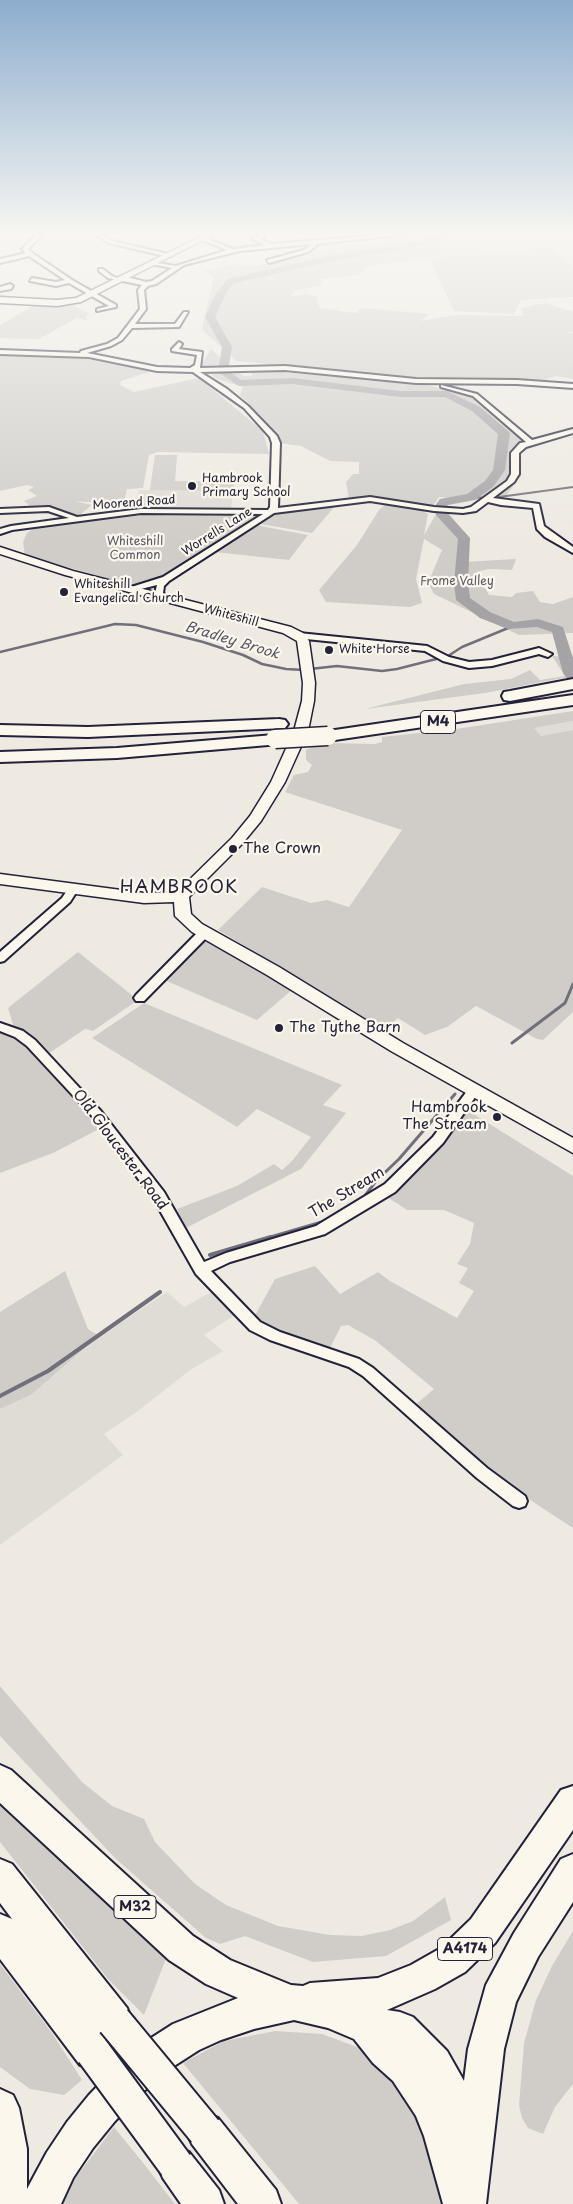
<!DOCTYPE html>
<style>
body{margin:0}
canvas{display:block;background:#eeeae2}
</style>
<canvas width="573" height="2204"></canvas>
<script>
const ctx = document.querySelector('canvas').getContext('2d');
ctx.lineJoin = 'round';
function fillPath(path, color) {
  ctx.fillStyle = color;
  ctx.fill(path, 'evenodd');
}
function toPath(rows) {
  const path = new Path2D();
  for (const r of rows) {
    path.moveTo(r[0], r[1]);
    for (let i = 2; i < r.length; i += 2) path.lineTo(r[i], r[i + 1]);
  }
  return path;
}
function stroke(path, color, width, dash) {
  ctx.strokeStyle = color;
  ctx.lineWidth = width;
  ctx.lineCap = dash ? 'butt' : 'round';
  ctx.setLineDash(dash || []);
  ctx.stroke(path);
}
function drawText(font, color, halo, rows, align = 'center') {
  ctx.font = font + ' "Playpen Sans",sans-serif';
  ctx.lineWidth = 4.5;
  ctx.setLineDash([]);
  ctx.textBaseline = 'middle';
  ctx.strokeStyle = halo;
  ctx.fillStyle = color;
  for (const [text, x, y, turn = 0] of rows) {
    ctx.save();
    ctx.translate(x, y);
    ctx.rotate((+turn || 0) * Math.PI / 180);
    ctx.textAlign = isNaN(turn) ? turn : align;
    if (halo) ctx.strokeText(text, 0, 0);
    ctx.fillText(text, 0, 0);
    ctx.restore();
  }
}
const built = toPath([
 [155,455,177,455,175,481,234,482,231,509,136,509,139,490,150,490],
 [573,721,573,730,541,736,533,728],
 [215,1290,235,1315,204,1335,223,1351,190,1370,138,1411,104,1434,123,1455,0,1545,0,1409,31,1395,99,1337,167,1292,184,1307]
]);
const green = toPath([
 [441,234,507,234,506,241,503,247,370,266,359,275,321,279,321,285,295,291,290,296,307,294,318,297,317,302,320,308,348,312,356,313,362,308,430,314,420,321,456,315,523,316,521,308,545,303,573,312,573,332,561,332,573,333,573,379,556,376,538,382,416,378,237,361,202,330,214,277,204,271,232,264,256,266,311,251,406,237,439,236],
 [554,247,573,267,573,297,521,300,514,314,454,311,429,258,491,250],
 [38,303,70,304,89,313,86,317,87,320,76,318,39,339,0,338,0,325],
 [211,349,234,370,244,376,252,376,253,370,417,382,474,398,500,416,520,437,521,476,505,497,477,500,439,497,432,507,376,497,349,499,346,482,353,474,359,474,359,462,330,461,301,446,280,443,279,434,240,395,243,387,217,379,201,366],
 [0,355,66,356,109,360,152,371,121,381,120,385,134,392,199,378,263,431,269,454,158,452,149,455,143,488,127,489,123,505,75,501,92,505,76,518,49,509,25,510,29,505,24,501,37,496,28,490,34,487,27,485,0,491],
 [155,455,177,455,175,481,234,482,233,491,150,490],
 [337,504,312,533,261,524,278,512],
 [386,504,420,509,428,514,424,535,436,514,463,541,463,562,516,559,512,570,489,569,476,572,489,595,512,597,516,593,533,591,540,602,553,604,573,597,573,633,519,635,434,594,428,583,442,550,424,539,416,579,422,603,410,607,326,602,319,590,357,545,379,510],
 [167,512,169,515,261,514,263,514,250,524,308,535,289,560,205,551,159,579,137,586,25,556,23,542,27,533,39,525,142,513],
 [552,656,573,657,573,676,485,693,365,709,464,684,511,679,530,670,540,680,565,676],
 [573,711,573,721,534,728,541,736,573,730,573,1012,543,1040,537,1039,476,1006,447,1027,425,1035,398,1018,385,1030,218,930,262,887,311,903,327,900,349,907,402,830,285,792,294,775,308,772,312,765,306,760,306,750,315,746,329,743,375,744,382,742,382,737,456,729],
 [200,940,208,943,294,988,257,1020,162,979],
 [78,952,138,1000,93,1031,85,1029,48,1054,26,1034,15,1031,8,1008],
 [144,1003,342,1085,323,1105,346,1113,301,1169,184,1229,177,1209,237,1186,274,1164,282,1170,292,1161,311,1137,257,1109,237,1127,92,1038],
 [0,1031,19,1039,28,1046,99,1129,53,1153,0,1173],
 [464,1108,573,1176,573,1528,489,1473,414,1406,434,1389,376,1341,348,1325,341,1326,330,1348,299,1339,253,1319,275,1279,315,1266,340,1294,378,1272,390,1281,457,1318,474,1291,459,1283,468,1268,457,1264,470,1244,474,1223,444,1210,407,1210,387,1197,400,1184],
 [65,1271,88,1329,99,1336,31,1395,0,1409,0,1312],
 [0,1686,82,1782,112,1806,144,1819,155,1842,195,1884,226,1905,278,1926,330,1935,362,1936,390,1930,413,1921,445,1897,451,1920,386,1956,313,1962,245,1936,220,1944,206,1938,116,1859,0,1736],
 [0,1795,167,1956,144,2015,108,1979,0,1842],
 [573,1931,573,2084,555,2107,543,2134,528,2128,522,2118,519,2105,524,2043,536,2000,552,1966],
 [0,1964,52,2033,82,2080,64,2095,30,2089,0,2067],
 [275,2031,322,2034,360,2048,393,2069,440,2164,442,2204,299,2204,183,2063,224,2041],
 [114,2127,144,2164,175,2204,63,2204,73,2181]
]);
const streamFar3 = toPath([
 [471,497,486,498],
 [499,497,573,487],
 [114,624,119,624]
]);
const streamFar2 = toPath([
 [0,652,115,624,136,625,203,642,243,655,262,664,286,669,304,670],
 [310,669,337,666,382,671,397,669,448,656,462,647,513,626]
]);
const streamFar1 = toPath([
 [512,1043,565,1003,573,984],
 [364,1197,376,1181,399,1159,455,1094],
 [267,1238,325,1221]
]);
const stream = toPath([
 [210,1255,271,1237],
 [0,1396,48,1371,160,1292]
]);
const river = toPath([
 [439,234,449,234,427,245,333,261,234,283,226,293,215,317,232,347,228,371,241,380,293,378,400,391,447,391,480,407,508,431,510,433,505,470,493,487,475,500,448,505,444,509,470,538,468,583,470,598,490,612,514,622,538,619,563,627,573,658,573,681,568,680,563,673,552,632,537,627,508,629,480,618,456,600,454,583,458,539,436,515,434,507,440,499,467,494,485,481,493,470,498,434,472,411,445,397,400,397,293,384,239,386,218,372,222,347,205,317,217,292,228,279,333,255,425,240,439,234]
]);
const street = toPath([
 [37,234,43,234,28,249,32,253,72,280,116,305,116,307,97,311,97,309,109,306,69,283,56,286,30,281,32,278,56,282,65,280,29,256,0,263,0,259,26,253,22,249,37,234],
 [95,234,101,234,113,241,172,255,169,257,109,243,95,234],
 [390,234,407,234,316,244,316,246,308,252,269,263,267,260,304,250,312,244,239,251,184,265,156,284,148,286,144,290,146,309,135,324,175,324,184,312,188,312,179,327,132,328,122,340,111,346,87,353,157,367,190,368,195,365,197,355,172,351,172,349,179,342,182,344,179,349,202,352,200,368,285,366,416,379,517,380,573,384,573,388,517,384,416,383,285,370,200,372,227,389,248,406,277,436,280,443,278,508,370,497,434,507,463,509,471,507,507,481,511,474,511,453,520,443,526,442,473,396,441,387,441,385,477,394,532,440,573,429,573,433,526,447,519,453,519,474,514,482,493,498,539,504,544,526,573,547,573,553,545,537,537,529,533,508,501,505,488,502,476,511,463,513,434,511,370,501,274,513,169,581,164,586,163,593,167,597,163,600,155,593,157,585,129,592,125,589,163,577,263,514,141,513,12,530,0,534,0,529,11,526,69,518,48,511,0,513,0,509,49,507,77,517,141,509,268,510,270,507,272,443,270,437,244,408,193,372,157,371,89,357,0,354,0,350,80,353,81,351,107,344,118,338,140,309,138,290,142,285,108,278,99,271,99,269,103,269,112,276,120,279,123,276,146,282,152,281,172,268,151,264,151,262,176,266,227,250,199,239,201,236,233,249,265,245,252,239,261,235,264,237,260,239,272,244,390,234],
 [10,284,13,286,11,289,0,291,0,287,10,284],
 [299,633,427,646,449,657,469,662,492,660,539,648,552,654,548,657,539,654,492,666,469,668,443,661,425,651,296,638,295,636,299,633],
 [74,885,79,888,70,902,4,961,0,962,0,952,62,898,70,886,74,885],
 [204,929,208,930,210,933,208,936,144,1001,136,1001,134,998,136,995,200,930,204,929],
 [0,1023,23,1031,35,1040,100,1110,164,1192,204,1262,226,1253,316,1226,385,1184,433,1137,470,1087,478,1087,480,1090,478,1093,443,1143,395,1192,325,1234,230,1262,211,1271,260,1322,280,1332,359,1359,373,1368,487,1468,525,1496,527,1501,525,1506,519,1508,513,1506,477,1478,363,1376,349,1367,270,1340,250,1330,196,1274,154,1200,92,1116,27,1046,15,1037,0,1031,0,1023]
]);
const secondary = toPath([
 [206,234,215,234,81,302,57,306,0,303,0,297,57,300,76,298,206,234],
 [0,547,73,571,291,627,303,633,309,641,315,683,314,701,308,731,285,782,261,821,242,844,189,897,191,914,202,924,279,967,403,1043,573,1138,573,1153,391,1051,267,975,192,932,175,916,174,902,144,903,0,884,0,874,144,893,177,892,232,838,250,816,271,782,294,731,302,701,303,683,297,641,283,633,65,575,0,554,0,547]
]);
const highway = toPath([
 [573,679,573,689,510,701,504,700,502,696,504,692,510,691,573,679],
 [573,695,573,705,328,741,322,740,319,736,322,732,328,731,573,695],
 [279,719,285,720,288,724,285,728,88,737,0,735,0,725,88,727,279,719],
 [274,735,280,736,283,740,280,744,117,758,0,762,0,752,117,748,274,735],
 [0,1765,11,1770,193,1936,230,1960,291,1985,303,1986,310,1983,378,1978,411,1965,441,1948,471,1919,561,1790,573,1786,573,1830,495,1943,465,1972,435,1989,387,2010,400,2012,413,2017,447,2051,464,2081,468,2049,486,1985,514,1933,561,1859,573,1854,573,1902,538,1957,516,2002,504,2049,486,2204,443,2204,424,2136,416,2116,393,2081,373,2063,354,2039,328,2028,294,2020,254,2029,221,2040,199,2050,174,2066,144,2091,115,2121,93,2148,73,2178,61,2204,0,2204,0,2089,13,2095,19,2108,27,2149,27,2189,47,2152,67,2122,89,2095,118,2065,148,2040,173,2024,238,1998,206,1984,169,1960,0,1803,0,1765],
 [0,1859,12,1864,127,2008,132,2021,127,2034,114,2039,102,2034,111,2052,106,2065,93,2070,80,2065,0,1959,0,1914,12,1919,0,1903,0,1859],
 [205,2112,218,2118,276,2190,281,2204,238,2204,192,2144,186,2131,192,2118,205,2112],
 [176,2146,189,2152,219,2190,224,2204,181,2204,163,2178,157,2165,163,2152,176,2146]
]);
const highwayBridgeFar1 = toPath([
 [275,739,328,736]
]);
const highwayBridge = toPath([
 [114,2021,205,2131],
 [93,2052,176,2165]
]);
const markers = [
 [192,486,5,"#22223b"],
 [64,592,5,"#22223b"],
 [329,650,5,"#22223b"],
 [233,849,5,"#22223b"],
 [279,1028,5,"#22223b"],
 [497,1117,5,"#22223b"]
];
const farPoinames = [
 ["Hambrook",202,479],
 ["Primary School",202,493],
 ["Whiteshill",74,585],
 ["Evangelical Church",74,599],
 ["White Horse",339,650]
];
const farStreetnames = [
 ["Moorend Road",134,503,-4],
 ["Worrells Lane",217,532,-32],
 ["Whiteshill",231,616,15]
];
const farParknames = [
 ["Whiteshill",135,542],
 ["Common",135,556],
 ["Frome Valley",457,582]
];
const farWaternames = [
 ["Bradley Brook",232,641,17]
];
const shields = [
 [438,722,35],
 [135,1907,42],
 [465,1949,55]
];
const shieldNames = [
 ["M4",438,722],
 ["M32",135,1907],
 ["A4174",465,1949]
];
const poiNames = [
 ["The Crown",243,849],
 ["The Tythe Barn",289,1028],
 ["Hambrook",487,1108,"right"],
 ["The Stream",487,1125,"right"]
];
const streetNames = [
 ["Old Gloucester Road",120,1150,53],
 ["The Stream",347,1193,-31]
];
const quarterNames = [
 ["HAMBROOK",179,888]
];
fillPath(built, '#dfdbd5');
fillPath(green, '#d0cdc9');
stroke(streamFar3, '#716f7c', 2);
stroke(streamFar2, '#716f7c', 2.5);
stroke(streamFar1, '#716f7c', 3);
stroke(stream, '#716f7c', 4);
fillPath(river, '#a6a3a7');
stroke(street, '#22223b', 4);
stroke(secondary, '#22223b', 3);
stroke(highway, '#22223b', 4);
fillPath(street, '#fbf7ec');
fillPath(secondary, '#fbf7ec');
fillPath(highway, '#fbf7ec');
stroke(highwayBridgeFar1, '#22223b', 21, []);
stroke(highwayBridge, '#22223b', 38, []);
stroke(highwayBridgeFar1, '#fbf7ec', 18);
stroke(highwayBridge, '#fbf7ec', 34);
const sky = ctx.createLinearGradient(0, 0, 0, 542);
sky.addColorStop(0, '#8dadce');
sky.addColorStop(0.43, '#f7f6f2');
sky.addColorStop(1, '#f7f6f200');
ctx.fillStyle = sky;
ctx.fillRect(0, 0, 573, 542);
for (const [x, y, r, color] of markers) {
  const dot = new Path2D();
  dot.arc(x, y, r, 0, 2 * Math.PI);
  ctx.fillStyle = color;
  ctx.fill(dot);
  stroke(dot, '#fbf7ec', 2);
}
drawText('12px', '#22223b', '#fbf7ec', farPoinames, 'left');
drawText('12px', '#22223b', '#fbf7ec', farStreetnames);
drawText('12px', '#565566', '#fbf7ec', farParknames);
drawText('italic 14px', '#575666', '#fbf7ec', farWaternames);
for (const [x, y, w] of shields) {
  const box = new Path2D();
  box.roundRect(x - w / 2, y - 11.5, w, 23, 4);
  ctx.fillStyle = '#fbf7ec';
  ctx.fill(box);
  stroke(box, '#22223b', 1);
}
drawText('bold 14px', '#22223b', null, shieldNames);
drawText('15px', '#22223b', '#fbf7ec', poiNames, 'left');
drawText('15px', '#22223b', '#fbf7ec', streetNames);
ctx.letterSpacing = '1px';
drawText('18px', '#22223b', '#fbf7ec', quarterNames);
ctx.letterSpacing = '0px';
</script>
